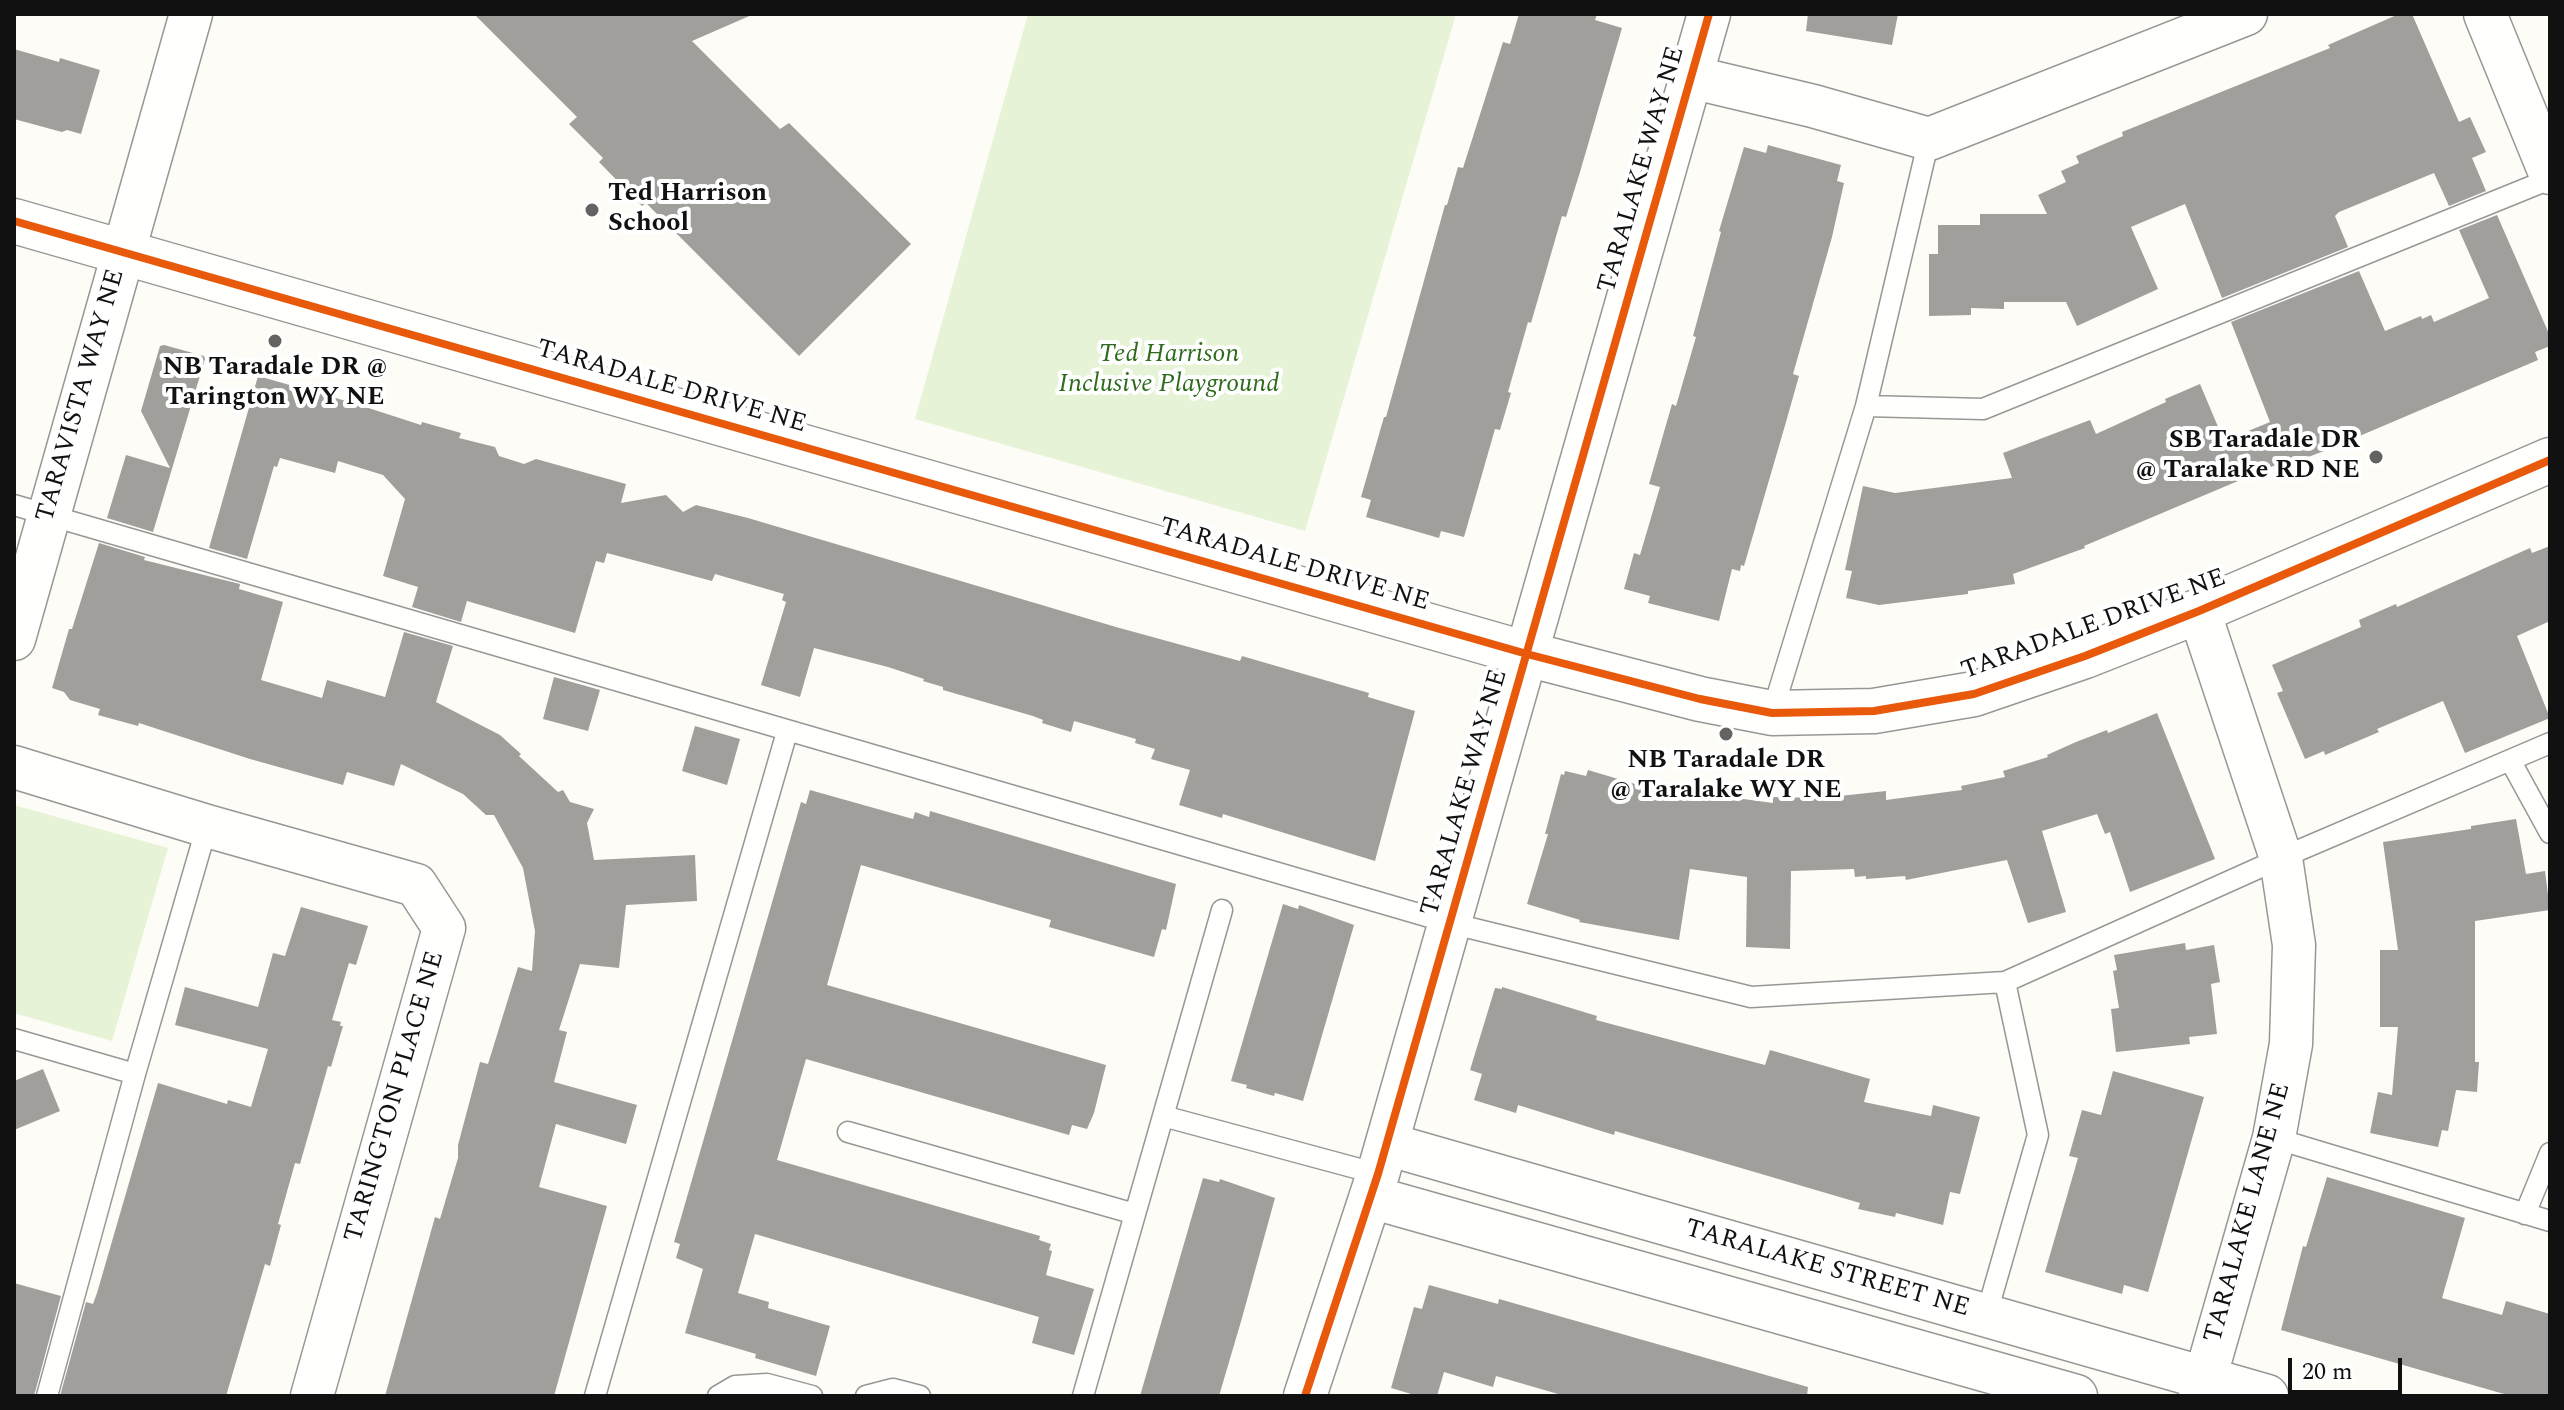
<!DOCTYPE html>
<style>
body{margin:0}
#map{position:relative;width:2564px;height:1410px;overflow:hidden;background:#fdfcf7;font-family:Spectral,serif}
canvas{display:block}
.frame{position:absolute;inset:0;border:16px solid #111;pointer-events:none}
.scale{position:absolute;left:2288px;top:1358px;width:114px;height:36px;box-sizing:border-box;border:4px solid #111;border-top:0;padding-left:10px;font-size:24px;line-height:28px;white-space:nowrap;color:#111;-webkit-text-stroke:6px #fff;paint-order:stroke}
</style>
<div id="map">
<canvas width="2564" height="1410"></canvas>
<div class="frame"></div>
<div class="scale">20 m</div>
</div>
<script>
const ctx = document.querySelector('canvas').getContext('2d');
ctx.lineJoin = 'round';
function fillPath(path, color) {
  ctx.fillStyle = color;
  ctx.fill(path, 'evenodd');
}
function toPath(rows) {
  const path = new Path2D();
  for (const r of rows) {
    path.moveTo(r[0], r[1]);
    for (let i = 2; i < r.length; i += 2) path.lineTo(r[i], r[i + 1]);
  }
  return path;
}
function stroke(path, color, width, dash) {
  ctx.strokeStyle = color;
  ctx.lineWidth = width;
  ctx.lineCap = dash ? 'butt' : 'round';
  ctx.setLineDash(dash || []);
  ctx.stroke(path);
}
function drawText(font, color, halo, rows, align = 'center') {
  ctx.font = font + ' Spectral,serif';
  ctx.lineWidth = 8;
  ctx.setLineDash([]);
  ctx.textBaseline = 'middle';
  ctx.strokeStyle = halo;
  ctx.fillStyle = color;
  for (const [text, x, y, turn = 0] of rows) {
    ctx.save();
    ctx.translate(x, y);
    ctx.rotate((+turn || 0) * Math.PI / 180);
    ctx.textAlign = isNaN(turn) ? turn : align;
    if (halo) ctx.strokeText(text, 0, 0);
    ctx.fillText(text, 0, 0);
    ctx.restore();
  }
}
const green = toPath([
 [1028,14,1456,14,1305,531,915,419],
 [14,805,168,848,112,1041,14,1013]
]);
const building = toPath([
 [474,14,754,14,692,41,780,129,789,123,911,244,799,356,646,203,642,206,599,162,603,158,569,124,577,117],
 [1519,14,1597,14,1595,20,1622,28,1580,172,1566,217,1562,216,1531,323,1528,322,1508,392,1511,393,1500,430,1495,429,1464,537,1441,531,1439,538,1366,517,1371,500,1361,497,1384,417,1386,417,1445,205,1447,205,1458,167,1463,168,1503,42,1510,44],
 [1808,14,1898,14,1892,45,1806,31],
 [2399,14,2412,14,2459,122,2470,117,2486,152,2472,158,2486,191,2449,206,2434,173,2339,212,2335,216,2348,247,2222,298,2185,204,2131,227,2158,289,2077,326,2066,302,2004,302,2004,309,1971,308,1971,315,1929,316,1929,254,1938,254,1938,225,1980,225,1980,214,2047,214,2038,195,2066,182,2061,171,2079,163,2076,156,2123,136,2122,132,2330,48,2328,45],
 [14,49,59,62,60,58,100,70,81,134,67,130,62,132,14,119],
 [1768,145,1841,165,1837,181,1844,183,1832,237,1793,374,1799,376,1786,422,1744,566,1741,565,1740,571,1732,569,1719,621,1648,603,1650,596,1624,589,1634,553,1640,555,1660,487,1649,484,1672,404,1676,406,1696,337,1693,336,1721,232,1719,231,1744,147,1766,153],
 [2497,215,2550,336,2550,346,2535,352,2538,360,2329,449,2285,466,2283,462,2084,546,2085,548,2013,574,2015,584,1968,591,1968,594,1879,605,1846,598,1852,571,1845,570,1863,486,1895,493,2012,478,2003,453,2090,420,2096,434,2166,402,2165,399,2200,384,2224,441,2270,422,2231,322,2359,271,2385,331,2421,316,2422,319,2431,315,2434,322,2489,298,2459,230],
 [164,345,204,356,205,359,153,532,107,518,126,455,170,468,141,411,160,346],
 [258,376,353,403,421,425,422,422,461,433,459,438,495,447,499,456,524,464,536,459,626,484,621,503,666,495,683,512,696,505,748,518,1116,627,1240,661,1242,656,1369,693,1368,697,1415,711,1375,861,1223,814,1222,818,1179,805,1190,770,1151,759,1155,749,1135,743,1136,739,1074,721,1071,732,1042,723,1043,720,1033,716,943,690,943,687,923,681,924,679,888,667,814,648,800,697,761,685,786,602,782,600,784,594,715,574,712,581,607,553,604,563,596,561,575,633,467,601,461,622,412,607,418,587,383,576,405,499,383,475,338,461,335,473,280,458,277,467,274,466,247,559,209,548],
 [99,543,145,557,144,560,240,584,239,589,283,602,261,680,322,698,327,680,385,697,404,632,453,646,436,702,500,735,521,754,519,756,558,792,563,790,570,802,594,809,587,823,594,860,695,855,697,901,626,905,619,968,580,964,559,1030,567,1032,554,1082,637,1105,626,1144,556,1124,539,1187,607,1206,554,1396,385,1396,435,1217,440,1219,458,1158,458,1145,480,1062,488,1064,518,967,532,971,535,931,523,868,494,815,486,815,463,794,401,764,394,786,347,772,343,785,250,759,139,723,138,726,98,715,100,709,70,700,64,692,52,688,69,629,72,629],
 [2550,546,2550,621,2517,636,2550,718,2465,753,2443,701,2377,729,2379,732,2325,755,2324,751,2305,759,2277,693,2283,691,2272,665,2361,627,2359,620,2396,604,2397,607,2530,548,2532,553],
 [554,677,600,690,588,731,543,719],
 [2157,713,2215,859,2130,892,2110,832,2105,834,2097,814,2042,831,2066,912,2028,923,2007,860,1906,880,1905,876,1866,879,1866,876,1855,877,1854,869,1791,871,1790,949,1746,947,1747,877,1690,869,1679,940,1579,922,1580,920,1527,904,1548,834,1545,834,1561,774,1564,775,1565,771,1586,776,1588,770,1635,784,1636,779,1699,793,1773,803,1773,797,1821,798,1886,791,1886,800,1962,790,1961,786,2005,777,2003,771,2048,757,2047,755,2076,742,2107,730,2108,733],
 [695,726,740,739,727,785,682,771],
 [810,790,913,819,915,812,929,817,930,811,1176,884,1166,930,1162,929,1154,957,1049,927,1051,920,861,865,827,985,1106,1065,1094,1113,1087,1129,1072,1125,1069,1135,806,1059,777,1160,1040,1236,1039,1240,1051,1244,1049,1250,1052,1251,1046,1275,1094,1289,1074,1355,1032,1343,1039,1317,755,1234,738,1293,769,1302,768,1308,830,1326,816,1376,755,1358,756,1354,685,1333,703,1269,676,1258,680,1244,674,1242,801,802,806,804],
 [2516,819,2526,874,2545,871,2550,910,2475,921,2475,1062,2479,1062,2477,1092,2456,1090,2448,1131,2442,1130,2438,1147,2370,1133,2378,1092,2392,1095,2398,1027,2380,1027,2380,950,2398,950,2383,842,2471,829,2471,826],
 [1283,904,1298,909,1299,905,1354,925,1303,1101,1275,1093,1274,1096,1246,1088,1247,1085,1231,1081],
 [301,907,368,926,356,965,349,963,332,1020,341,1022,340,1026,343,1026,331,1067,328,1066,300,1164,295,1163,278,1224,281,1225,270,1266,265,1264,226,1396,60,1396,86,1302,93,1304,97,1293,158,1083,227,1104,228,1100,251,1107,268,1049,175,1025,185,987,258,1007,273,953,285,956],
 [2185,943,2186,950,2214,945,2220,982,2211,984,2217,1034,2189,1037,2190,1044,2116,1052,2111,1009,2119,1008,2113,971,2117,970,2114,955],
 [1502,987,1597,1016,1596,1020,1765,1065,1770,1050,1870,1079,1864,1102,1931,1116,1933,1105,1980,1117,1960,1194,1950,1192,1943,1225,1896,1213,1895,1217,1858,1209,1860,1203,1615,1131,1614,1135,1518,1105,1516,1113,1474,1100,1482,1074,1470,1070,1495,988,1502,989],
 [43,1069,60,1111,14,1130,14,1081],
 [2113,1071,2204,1097,2148,1292,2124,1285,2122,1294,2045,1272,2078,1158,2069,1156,2082,1110,2101,1115],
 [2327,1177,2465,1218,2442,1298,2502,1315,2506,1301,2550,1314,2550,1396,2511,1396,2281,1330,2303,1246,2306,1247],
 [1203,1178,1219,1182,1220,1179,1275,1198,1242,1318,1219,1396,1140,1396],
 [14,1283,61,1296,34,1396,14,1396],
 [1429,1285,1498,1304,1499,1299,1808,1387,1807,1396,1565,1396,1496,1376,1493,1387,1444,1372,1437,1396,1418,1396,1391,1388,1414,1307,1422,1309]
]);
const service = toPath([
 [1866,406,1983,409,2550,179],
 [14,505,1450,923,1751,997,2005,982,2281,858,2550,743],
 [1772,713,1866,406,1929,139],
 [2510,760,2550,833],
 [14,1039,135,1074],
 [1163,1116,1378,1174],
 [848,1132,1135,1214],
 [2274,1138,2550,1221],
 [2525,1214,2550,1153],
 [1986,1316,2038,1135,2005,982],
 [47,1396,135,1074,207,826],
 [595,1396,787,732],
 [718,1396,735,1386,767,1384,812,1396],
 [866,1396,893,1389,920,1396],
 [1083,1396,1222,910]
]);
const minor = toPath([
 [2485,14,2550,173],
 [1691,77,1813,106,1929,139,2246,14],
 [2199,611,2281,858,2294,945,2291,1044,2274,1138,2200,1396],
 [14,639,191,14],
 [14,767,207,826,416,885,444,928,312,1396],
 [1387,1144,2267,1396],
 [1371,1197,2076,1396],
 [1305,1396,1378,1174,1709,14]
]);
const tertiary = toPath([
 [14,221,1527,654,1700,699,1772,713,1874,711,1974,694,2085,656,2199,611,2550,460]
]);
const cycleway = toPath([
 [14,221,1527,654,1700,699,1772,713,1874,711,1974,694,2085,656,2199,611,2550,460],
 [1305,1396,1378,1174,1709,14]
]);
const markers = [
 [592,210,8,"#646362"],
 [275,341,8,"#646362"],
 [2376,457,8,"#646362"],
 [1726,734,8,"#646362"]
];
const streetNames = [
 ["TARALAKE WAY NE",1643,170,-74],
 ["TARADALE DRIVE NE",671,388,16],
 ["TARAVISTA WAY NE",82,396,-74],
 ["TARADALE DRIVE NE",1294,566,16],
 ["TARADALE DRIVE NE",2094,626,-20],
 ["TARALAKE WAY NE",1466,793,-74],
 ["TARINGTON PLACE NE",396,1097,-74],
 ["TARALAKE LANE NE",2249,1213,-75],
 ["TARALAKE STREET NE",1827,1270,16]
];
const poiNames = [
 ["Ted Harrison",608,195,"left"],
 ["School",608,225,"left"],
 ["NB Taradale DR @",275,369],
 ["Tarington WY NE",275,399],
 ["SB Taradale DR",2360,442,"right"],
 ["@ Taralake RD NE",2360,472,"right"],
 ["NB Taradale DR",1726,762],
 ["@ Taralake WY NE",1726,792]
];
const parkNames = [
 ["Ted Harrison",1169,356],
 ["Inclusive Playground",1169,386]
];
fillPath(green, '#e7f3d7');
fillPath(building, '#a19f9c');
stroke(service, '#979795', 23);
stroke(minor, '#979795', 45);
stroke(tertiary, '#979795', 47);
stroke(service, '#fffffe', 20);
stroke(minor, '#fffffe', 42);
stroke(tertiary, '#fffffe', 44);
stroke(cycleway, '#e8590c', 8);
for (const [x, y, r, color] of markers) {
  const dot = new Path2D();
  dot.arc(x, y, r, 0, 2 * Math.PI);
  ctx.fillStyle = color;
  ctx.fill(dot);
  stroke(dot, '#fff', 3);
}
drawText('26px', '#111', '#fff', streetNames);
drawText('bold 26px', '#111', '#fff', poiNames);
drawText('italic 26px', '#2f6b1f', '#fff', parkNames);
</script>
